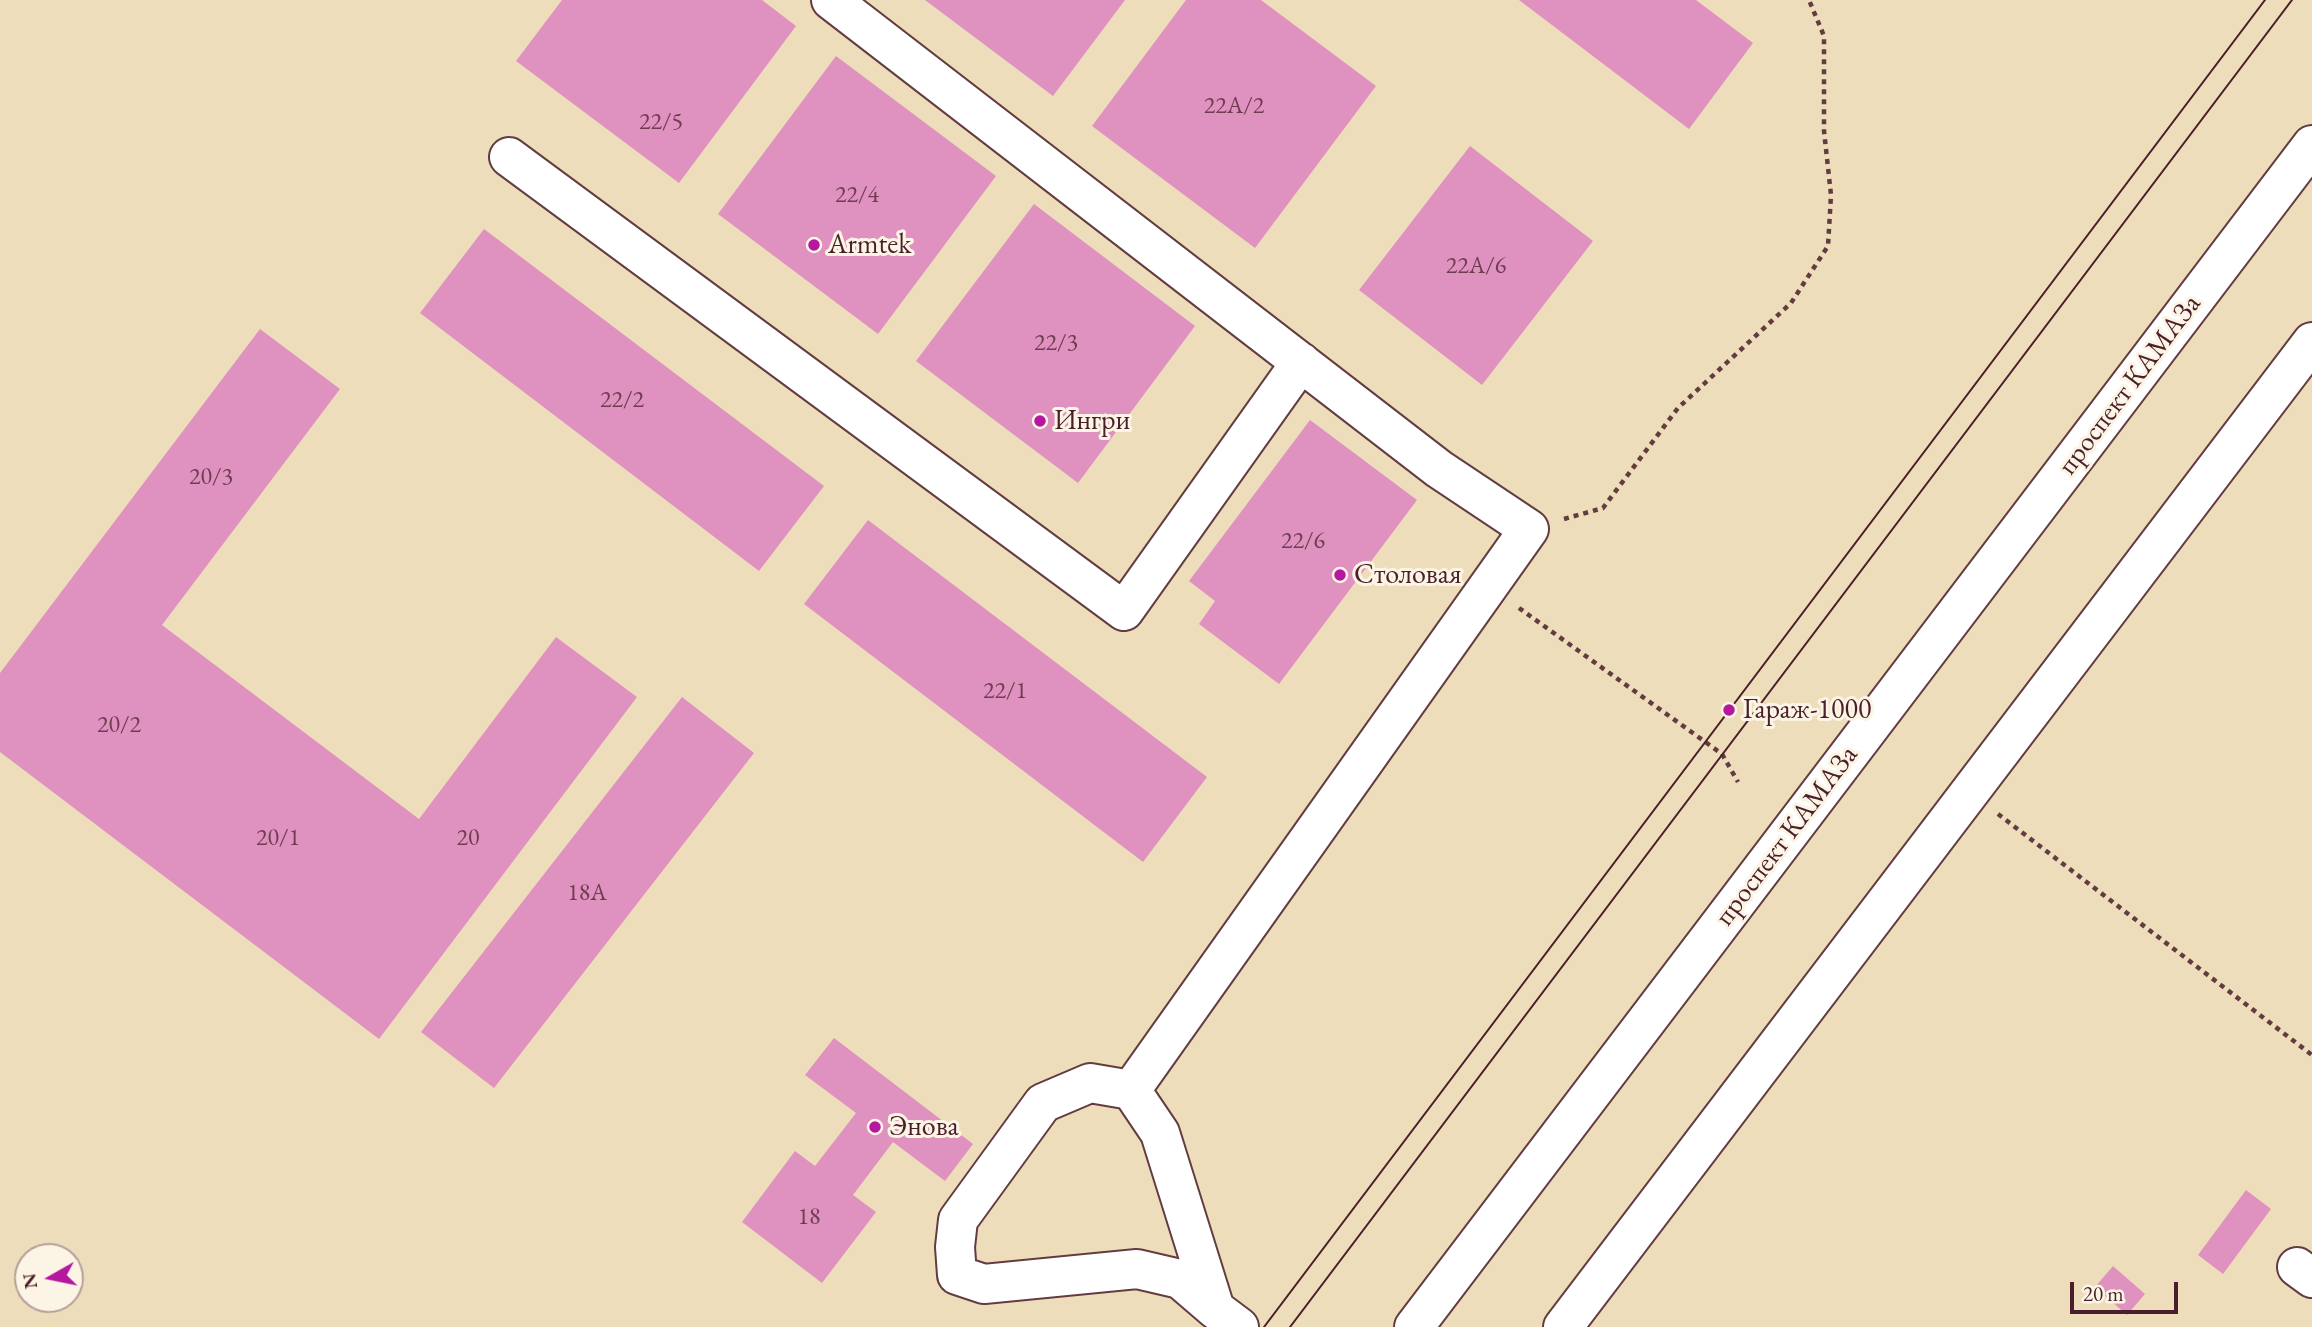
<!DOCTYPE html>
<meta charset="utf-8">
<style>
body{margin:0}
#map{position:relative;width:2312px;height:1327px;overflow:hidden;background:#edb;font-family:"EB Garamond",serif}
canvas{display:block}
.north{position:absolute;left:14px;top:1243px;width:70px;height:70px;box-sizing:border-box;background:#fcf5e5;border:2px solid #b59f9b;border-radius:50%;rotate:261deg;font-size:19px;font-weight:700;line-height:28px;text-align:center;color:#4a1f2b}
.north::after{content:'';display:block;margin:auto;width:24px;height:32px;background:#b5179e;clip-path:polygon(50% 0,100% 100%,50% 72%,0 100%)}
.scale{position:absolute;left:2070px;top:1282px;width:108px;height:32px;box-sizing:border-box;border:4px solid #4a1f2b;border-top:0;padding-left:9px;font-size:21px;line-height:24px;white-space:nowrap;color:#4a1f2b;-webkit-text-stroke:5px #fcf5e5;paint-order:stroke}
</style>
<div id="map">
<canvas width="2312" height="1327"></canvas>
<div class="north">N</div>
<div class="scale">20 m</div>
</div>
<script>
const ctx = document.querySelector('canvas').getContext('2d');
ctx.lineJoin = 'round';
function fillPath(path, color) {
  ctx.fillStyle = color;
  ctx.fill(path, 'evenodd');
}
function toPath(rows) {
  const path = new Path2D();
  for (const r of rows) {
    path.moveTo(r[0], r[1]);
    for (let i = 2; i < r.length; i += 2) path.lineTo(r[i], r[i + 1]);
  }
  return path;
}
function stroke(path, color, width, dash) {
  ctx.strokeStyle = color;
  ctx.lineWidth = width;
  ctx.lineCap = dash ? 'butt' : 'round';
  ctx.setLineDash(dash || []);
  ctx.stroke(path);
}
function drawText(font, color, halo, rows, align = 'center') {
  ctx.font = font + ' "EB Garamond",serif';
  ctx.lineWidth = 6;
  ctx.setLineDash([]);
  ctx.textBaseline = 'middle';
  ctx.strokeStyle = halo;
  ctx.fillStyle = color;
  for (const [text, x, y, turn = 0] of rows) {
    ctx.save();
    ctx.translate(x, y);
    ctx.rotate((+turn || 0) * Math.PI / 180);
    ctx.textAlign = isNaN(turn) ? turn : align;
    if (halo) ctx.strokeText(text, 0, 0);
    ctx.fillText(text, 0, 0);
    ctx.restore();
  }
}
const building = toPath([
 [562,0,762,0,796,26,679,183,516,61],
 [925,0,1125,0,1053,96],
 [1186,0,1261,0,1376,86,1255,248,1092,126],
 [1519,0,1696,0,1753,43,1689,129],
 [836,56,996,176,878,334,718,214],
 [1470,146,1593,241,1482,385,1359,290],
 [1034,204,1195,326,1078,483,916,361],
 [484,229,824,486,759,571,420,313],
 [260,329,340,389,162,625,419,819,556,637,637,697,379,1039,0,752,0,673],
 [1310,420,1417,500,1279,684,1199,624,1215,601,1189,581],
 [868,520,1207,777,1143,862,804,604],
 [682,697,754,753,494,1088,421,1032],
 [834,1038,973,1144,945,1181,893,1142,853,1195,876,1212,822,1283,742,1222,795,1151,815,1166,856,1113,805,1075],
 [2246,1190,2271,1209,2223,1274,2198,1255],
 [2113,1266,2145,1294,2127,1315,2095,1287]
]);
const path = toPath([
 [1564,519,1603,508,1678,408,1791,303,1828,246,1831,195,1824,131,1824,36,1809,0],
 [1519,608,1722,754,1738,782],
 [1998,814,2312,1055]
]);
const minor = toPath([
 [831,0,1439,469,1529,529,1131,1090],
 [509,157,1124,611,1301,362],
 [2297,1267,2312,1278],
 [1215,1309,1160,1133,1131,1090,1090,1083,1043,1103,958,1220,955,1247,957,1275,984,1284,1137,1269,1180,1279,1215,1309,1239,1327]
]);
const major = toPath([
 [1414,1327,2312,145],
 [1563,1327,2312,342]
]);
const tram = toPath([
 [1264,1327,2265,0],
 [1290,1327,2292,0]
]);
const markers = [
 [814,245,7,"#b5179e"],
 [1040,421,7,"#b5179e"],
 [1340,575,7,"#b5179e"],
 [1729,710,7,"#b5179e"],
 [875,1127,7,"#b5179e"]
];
const numberNames = [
 ["22А/2",1234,106],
 ["22/5",661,122],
 ["22/4",857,195],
 ["22А/6",1476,266],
 ["22/3",1056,343],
 ["22/2",622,400],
 ["20/3",211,477],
 ["22/6",1303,541],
 ["22/1",1005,691],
 ["20/2",119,725],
 ["20/1",278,838],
 ["20",468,838],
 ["18А",587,893],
 ["18",809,1217]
];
const poiNames = [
 ["Armtek",828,245],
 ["Ингри",1054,421],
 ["Столовая",1354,575],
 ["Гараж-1000",1743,710],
 ["Энова",889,1127]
];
const streetNames = [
 ["проспект КАМАЗа",2130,385,-53],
 ["проспект КАМАЗа",1787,836,-53]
];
fillPath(building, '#df92c0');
stroke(minor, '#633c41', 42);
stroke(major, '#633c41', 42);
stroke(path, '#633c41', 4.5, [5, 5]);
stroke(minor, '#fff', 38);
stroke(major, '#fff', 38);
stroke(tram, '#4a1f2b', 2);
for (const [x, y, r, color] of markers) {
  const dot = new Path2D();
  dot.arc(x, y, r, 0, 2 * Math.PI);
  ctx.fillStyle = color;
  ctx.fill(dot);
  stroke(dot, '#fcf5e5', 2.5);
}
drawText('24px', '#6f3c50', null, numberNames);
drawText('28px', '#4a1f2b', '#fcf5e5', poiNames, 'left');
drawText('28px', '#4a1f2b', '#fcf5e5', streetNames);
</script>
